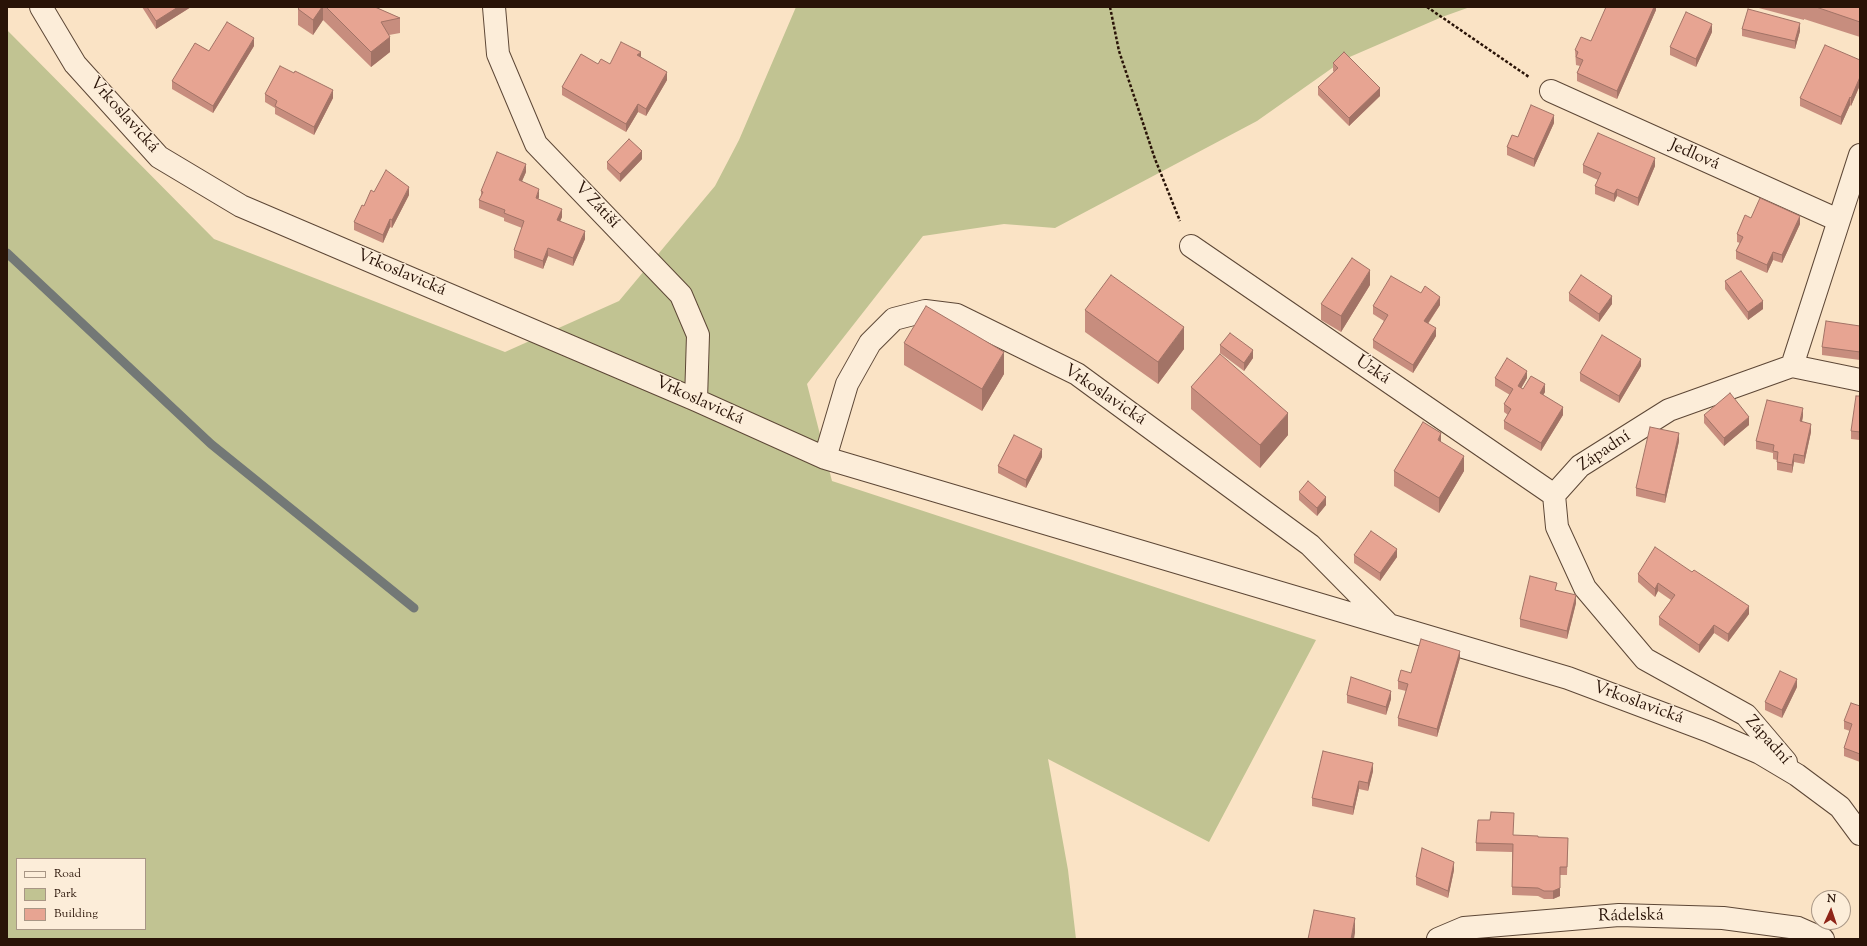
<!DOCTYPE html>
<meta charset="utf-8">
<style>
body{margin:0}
#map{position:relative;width:1867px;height:946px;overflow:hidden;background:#fae3c5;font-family:"Sorts Mill Goudy",serif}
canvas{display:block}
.frame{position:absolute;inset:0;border:8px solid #291307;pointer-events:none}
.legend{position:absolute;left:16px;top:858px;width:130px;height:72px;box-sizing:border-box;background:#fcedd9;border:1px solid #a89685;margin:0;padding:5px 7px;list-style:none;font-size:12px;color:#291307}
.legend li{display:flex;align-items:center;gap:8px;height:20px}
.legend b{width:20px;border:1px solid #a89685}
.north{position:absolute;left:1811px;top:890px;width:40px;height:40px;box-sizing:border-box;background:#fcedd9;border:1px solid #a89685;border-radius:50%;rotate:3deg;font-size:11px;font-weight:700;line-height:16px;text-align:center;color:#291307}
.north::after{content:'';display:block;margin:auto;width:14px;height:18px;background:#8f2418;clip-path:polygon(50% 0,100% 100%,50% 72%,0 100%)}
</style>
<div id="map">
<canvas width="1867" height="946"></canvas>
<div class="frame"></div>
<ul class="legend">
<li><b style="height:5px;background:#fcedd9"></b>Road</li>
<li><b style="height:11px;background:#c1c392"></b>Park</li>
<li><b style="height:11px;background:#e7a492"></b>Building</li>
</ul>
<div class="north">N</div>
</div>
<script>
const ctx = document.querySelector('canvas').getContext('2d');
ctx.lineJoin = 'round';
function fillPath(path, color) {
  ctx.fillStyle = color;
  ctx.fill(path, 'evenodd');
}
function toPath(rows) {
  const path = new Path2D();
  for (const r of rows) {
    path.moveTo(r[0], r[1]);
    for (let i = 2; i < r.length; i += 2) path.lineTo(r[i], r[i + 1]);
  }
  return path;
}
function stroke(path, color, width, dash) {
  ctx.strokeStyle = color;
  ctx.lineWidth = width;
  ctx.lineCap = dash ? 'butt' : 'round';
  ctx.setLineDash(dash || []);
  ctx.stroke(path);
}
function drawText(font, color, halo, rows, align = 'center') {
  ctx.font = font + ' "Sorts Mill Goudy",serif';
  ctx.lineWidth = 3;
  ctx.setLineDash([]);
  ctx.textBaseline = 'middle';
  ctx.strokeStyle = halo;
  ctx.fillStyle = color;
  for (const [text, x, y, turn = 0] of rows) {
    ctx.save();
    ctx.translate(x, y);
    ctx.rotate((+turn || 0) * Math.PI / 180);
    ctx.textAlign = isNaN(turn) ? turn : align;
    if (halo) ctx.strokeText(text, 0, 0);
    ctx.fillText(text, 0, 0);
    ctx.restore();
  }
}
const green = toPath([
 [796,7,1470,7,1442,17,1345,59,1257,121,1055,228,1004,224,923,236,807,384,832,481,1316,640,1209,842,1048,759,1068,870,1076,939,7,939,7,30,214,239,505,352,619,301,715,186,739,140],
 [17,859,145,859,145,929,17,929]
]);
const stream = toPath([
 [7,253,211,444,414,608]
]);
const path = toPath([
 [1110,7,1119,51,1155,159,1180,221],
 [1427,7,1529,77]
]);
const street = toPath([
 [41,7,75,64,159,157,241,206,696,400,825,458,1568,678,1709,731,1760,753,1797,775,1840,807,1860,834],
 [494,7,498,54,536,144,681,295,698,335,696,400],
 [1551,91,1838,220],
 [1191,246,1554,495],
 [1792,366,1860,155],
 [1792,366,1860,380],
 [825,458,847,384,870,343,894,319,925,311,957,315,1077,374,1310,545,1387,623],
 [1786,762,1746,715,1645,659,1585,588,1557,527,1554,495,1580,466,1669,410,1792,366],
 [1438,939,1464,928,1619,915,1723,918,1798,928,1823,939]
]);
const wall = toPath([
 [142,7,191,7,156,29],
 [300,7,375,7,400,18,400,33,389,35,390,52,371,67,323,20,313,35,298,25,298,9],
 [1656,7,1656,10,1617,99,1577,81,1577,73,1580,66,1576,65,1575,50,1591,41],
 [1755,7,1860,7,1860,37,1804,19,1804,20],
 [1742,29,1800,31,1795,49,1742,36],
 [1712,32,1696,67,1670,55,1670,47],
 [254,46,213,113,172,89,172,81],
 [641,58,667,80,646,116,638,112,626,132,562,95,562,87,598,64,610,64],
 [1860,60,1860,85,1851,106,1850,105,1841,125,1800,106,1800,98],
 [1333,63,1380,96,1349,126,1318,95,1318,87,1334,72,1333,71],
 [265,94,333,98,314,135,275,114,275,108,265,102],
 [1554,123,1534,167,1507,155,1507,147,1518,137],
 [642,159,620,182,607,169,607,162],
 [1583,165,1655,166,1638,206,1617,196,1614,202,1595,194,1595,186,1598,180,1583,173],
 [526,172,522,181,539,197,538,199,562,217,560,221,585,239,573,266,548,256,543,269,514,258,514,250,522,228,504,221,504,218,479,208,479,200,481,197,481,191],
 [374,192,409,195,392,228,390,227,383,243,354,230,354,222,364,206],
 [1751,218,1800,224,1782,263,1773,260,1767,273,1736,259,1736,251,1740,243,1737,242,1737,234],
 [1725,281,1763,309,1748,320,1725,289],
 [1370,285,1341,332,1321,320,1321,304],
 [1569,293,1612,304,1599,322,1569,301],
 [1440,305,1428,324,1436,336,1413,373,1373,348,1373,340,1384,321,1373,314,1373,306],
 [1085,310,1184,349,1158,384,1085,332],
 [1860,326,1860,360,1822,355,1822,347],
 [904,343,1004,374,982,411,904,365],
 [1220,345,1253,358,1244,371,1220,353],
 [1641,366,1619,403,1580,381,1580,373],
 [1495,378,1527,378,1521,388,1523,389,1545,392,1543,395,1563,415,1541,451,1504,429,1504,421,1508,415,1504,412,1504,404,1510,395,1495,386],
 [1191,387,1288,435,1260,468,1191,409],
 [1860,396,1860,440,1851,439,1851,431],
 [1704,415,1749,425,1724,446,1704,423],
 [1803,416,1802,422,1811,432,1804,464,1794,462,1792,473,1777,470,1777,460,1773,459,1773,453,1756,449,1756,441],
 [1679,441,1665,503,1636,496,1636,488],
 [1042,457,1026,488,998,473,998,466],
 [1394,471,1464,471,1439,513,1394,486],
 [1299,492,1326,505,1317,516,1299,500],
 [1354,555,1397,557,1380,581,1354,563],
 [1638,574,1749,614,1728,642,1714,633,1699,653,1659,625,1659,617,1671,600,1658,591,1655,597,1638,582],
 [1557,590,1576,603,1567,639,1520,627,1520,619],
 [1460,658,1437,737,1398,726,1398,718,1406,691,1398,689,1398,681,1411,673],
 [1797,687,1782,718,1765,710,1765,702],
 [1347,695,1391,699,1386,715,1347,703],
 [1860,706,1860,762,1844,756,1844,748,1850,731,1844,729,1844,721],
 [1373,771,1368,791,1359,789,1353,815,1312,806,1312,798],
 [1514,835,1538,837,1568,838,1567,875,1560,875,1560,896,1553,899,1544,899,1538,896,1512,895,1512,852,1476,851,1476,843],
 [1454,870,1448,898,1416,885,1416,877]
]);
const shadedWall = toPath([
 [178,7,191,7,156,29,156,21],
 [322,7,323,7,323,20,313,35,313,20],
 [1654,7,1656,7,1656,10,1617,99,1617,91],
 [1800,23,1800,31,1795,49,1795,41],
 [1712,24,1712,32,1696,67,1696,59],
 [390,37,390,52,371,67,371,52],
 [254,38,254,46,213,113,213,106],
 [641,52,641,60,637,55],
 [667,72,667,80,646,116,646,109],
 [1860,77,1860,85,1851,106,1851,98],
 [1380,88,1380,96,1349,126,1349,118],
 [333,90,333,98,314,135,314,127],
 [1850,97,1850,105,1841,125,1841,117],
 [638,104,638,112,626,132,626,124],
 [1554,115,1554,123,1534,167,1534,159],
 [642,151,642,159,620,182,620,174],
 [1655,158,1655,166,1638,206,1638,198],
 [526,164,526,172,519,188,519,180],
 [409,187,409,195,392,228,392,220],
 [539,189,539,197,536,206,536,198],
 [1617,189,1617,196,1614,202,1614,194],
 [562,209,562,217,557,228,557,220],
 [1800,216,1800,224,1782,263,1782,255],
 [390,219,390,227,383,243,383,235],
 [585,231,585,239,573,266,573,258],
 [548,248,548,256,543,269,543,261],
 [1773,252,1773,260,1767,273,1767,265],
 [1370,270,1370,285,1341,332,1341,316],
 [1612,296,1612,304,1599,322,1599,314],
 [1440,297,1440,305,1424,329,1424,321],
 [1763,301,1763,309,1748,320,1748,312],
 [1184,327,1184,349,1158,384,1158,362],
 [1436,328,1436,336,1413,373,1413,365],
 [1253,350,1253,358,1244,371,1244,363],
 [1004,352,1004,374,982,411,982,389],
 [1641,359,1641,366,1619,403,1619,396],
 [1527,371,1527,378,1518,394,1518,386],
 [1545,384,1545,392,1540,401,1540,393],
 [1563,407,1563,415,1541,451,1541,443],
 [1803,408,1803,416,1800,429,1800,421],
 [1288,413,1288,435,1260,468,1260,445],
 [1749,417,1749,425,1724,446,1724,438],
 [1811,424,1811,432,1804,464,1804,456],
 [1441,433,1441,449,1438,440],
 [1679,433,1679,441,1665,503,1665,495],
 [1042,449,1042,457,1026,488,1026,480],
 [1794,454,1794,462,1792,473,1792,465],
 [1464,456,1464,471,1439,513,1439,498],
 [1326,497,1326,505,1317,516,1317,508],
 [1397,549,1397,557,1380,581,1380,573],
 [1658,583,1658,591,1655,597,1655,589],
 [1576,595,1576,603,1567,639,1567,631],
 [1749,606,1749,614,1728,642,1728,634],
 [1714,625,1714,633,1699,653,1699,645],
 [1460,651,1460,658,1437,737,1437,729],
 [1797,679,1797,687,1782,718,1782,710],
 [1391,691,1391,699,1386,715,1386,707],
 [1373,763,1373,771,1368,791,1368,783],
 [1359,781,1359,789,1353,815,1353,807],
 [1454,862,1454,870,1448,898,1448,891],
 [1560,875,1560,896,1553,899,1553,891],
 [1355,918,1355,933,1354,939,1351,939]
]);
const building = toPath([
 [147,7,178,7,156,21,147,7],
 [300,7,322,7,313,20,298,9,300,7],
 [326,7,375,7,400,18,381,22,390,37,371,52,326,7],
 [1606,7,1654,7,1617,91,1577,73,1583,60,1576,57,1578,52,1575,50,1581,37,1591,41,1606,7],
 [1816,7,1860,7,1860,22,1816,7],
 [1748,9,1800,23,1795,41,1742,29,1748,9],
 [1686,12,1712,24,1696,59,1670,47,1686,12],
 [227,22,254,38,213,106,172,81,195,43,209,51,227,22],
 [621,42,641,52,637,55,667,72,646,109,638,104,626,124,562,87,581,54,598,64,601,59,610,64,621,42],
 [1825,45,1860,60,1860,77,1851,98,1850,97,1841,117,1800,98,1825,45],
 [1344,52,1380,88,1349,118,1318,87,1338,68,1333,63,1344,52],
 [280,66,294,73,295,71,333,90,314,127,275,106,277,101,265,94,280,66],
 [1531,105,1554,115,1534,159,1507,147,1512,135,1518,137,1531,105],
 [1598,133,1655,158,1638,198,1617,189,1614,194,1595,186,1601,173,1583,165,1598,133],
 [629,139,642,151,620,174,607,162,629,139],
 [497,152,526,164,519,180,539,189,536,198,562,209,557,220,585,231,573,258,548,248,543,261,514,250,524,221,504,213,505,210,479,200,483,192,481,191,497,152],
 [386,170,409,187,392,220,390,219,383,235,354,222,362,205,364,206,371,190,374,192,386,170],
 [1760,198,1800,216,1782,255,1773,252,1767,265,1736,251,1743,237,1737,234,1745,215,1751,218,1760,198],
 [1352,258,1370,270,1341,316,1321,304,1352,258],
 [1741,271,1763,301,1748,312,1725,281,1741,271],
 [1111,275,1184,327,1158,362,1085,310,1111,275],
 [1581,275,1612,296,1599,314,1569,293,1581,275],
 [1391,276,1421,293,1425,286,1440,297,1424,321,1436,328,1413,365,1373,340,1388,315,1373,306,1391,276],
 [926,306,1004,352,982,389,904,343,926,306],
 [1826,321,1860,326,1860,352,1822,347,1826,321],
 [1230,333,1253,350,1244,363,1220,345,1230,333],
 [1602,335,1641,359,1619,396,1580,373,1602,335],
 [1220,354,1288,413,1260,445,1191,387,1220,354],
 [1507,358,1527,371,1518,386,1523,389,1531,376,1545,384,1540,393,1563,407,1541,443,1504,421,1511,409,1504,404,1513,389,1495,378,1507,358],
 [1730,393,1749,417,1724,438,1704,415,1730,393],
 [1856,396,1860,396,1860,432,1851,431,1856,396],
 [1767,400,1803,408,1800,421,1811,424,1804,456,1794,454,1792,465,1777,462,1778,452,1773,451,1774,445,1756,441,1767,400],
 [1423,422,1441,433,1438,440,1464,456,1439,498,1394,471,1423,422],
 [1650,427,1679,433,1665,495,1636,488,1650,427],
 [1014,435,1042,449,1026,480,998,466,1014,435],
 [1308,481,1326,497,1317,508,1299,492,1308,481],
 [1371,531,1397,549,1380,573,1354,555,1371,531],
 [1655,547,1692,572,1694,570,1749,606,1728,634,1714,625,1699,645,1659,617,1675,595,1658,583,1655,589,1638,574,1655,547],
 [1530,576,1557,583,1555,590,1576,595,1567,631,1520,619,1530,576],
 [1421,639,1460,651,1437,729,1398,718,1408,684,1398,681,1401,670,1411,673,1421,639],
 [1780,671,1797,679,1782,710,1765,702,1780,671],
 [1351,677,1391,691,1386,707,1347,695,1351,677],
 [1851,703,1860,706,1860,754,1844,748,1852,724,1844,721,1851,703],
 [1323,751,1373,763,1368,783,1359,781,1353,807,1312,798,1323,751],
 [1491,812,1514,813,1513,835,1538,836,1538,837,1568,838,1567,867,1560,867,1560,888,1553,891,1544,891,1538,888,1512,887,1513,844,1476,843,1478,820,1490,820,1491,812],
 [1422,848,1454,862,1448,891,1416,877,1422,848],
 [1314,910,1355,918,1351,939,1308,939,1314,910]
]);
const streetNames = [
 ["Vrkoslavická",123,116,48],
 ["Jedlová",1694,156,24],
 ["V Zátiší",596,206,46],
 ["Vrkoslavická",401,274,23],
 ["Úzká",1372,371,34],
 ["Vrkoslavická",1104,396,34],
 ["Vrkoslavická",699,402,24],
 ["Západní",1605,452,-34],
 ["Vrkoslavická",1638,704,20],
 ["Západní",1767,741,48],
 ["Rádelská",1631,917,-1]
];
fillPath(green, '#c1c392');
stroke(stream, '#737876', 9);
stroke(street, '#5d4736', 24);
stroke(path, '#291307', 2.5, [3, 2]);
stroke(street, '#fcedd9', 22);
fillPath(wall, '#c78d7e');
fillPath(shadedWall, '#a27366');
fillPath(building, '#e7a492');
stroke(building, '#a27366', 1);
drawText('17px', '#291307', '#fcedd9', streetNames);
</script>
